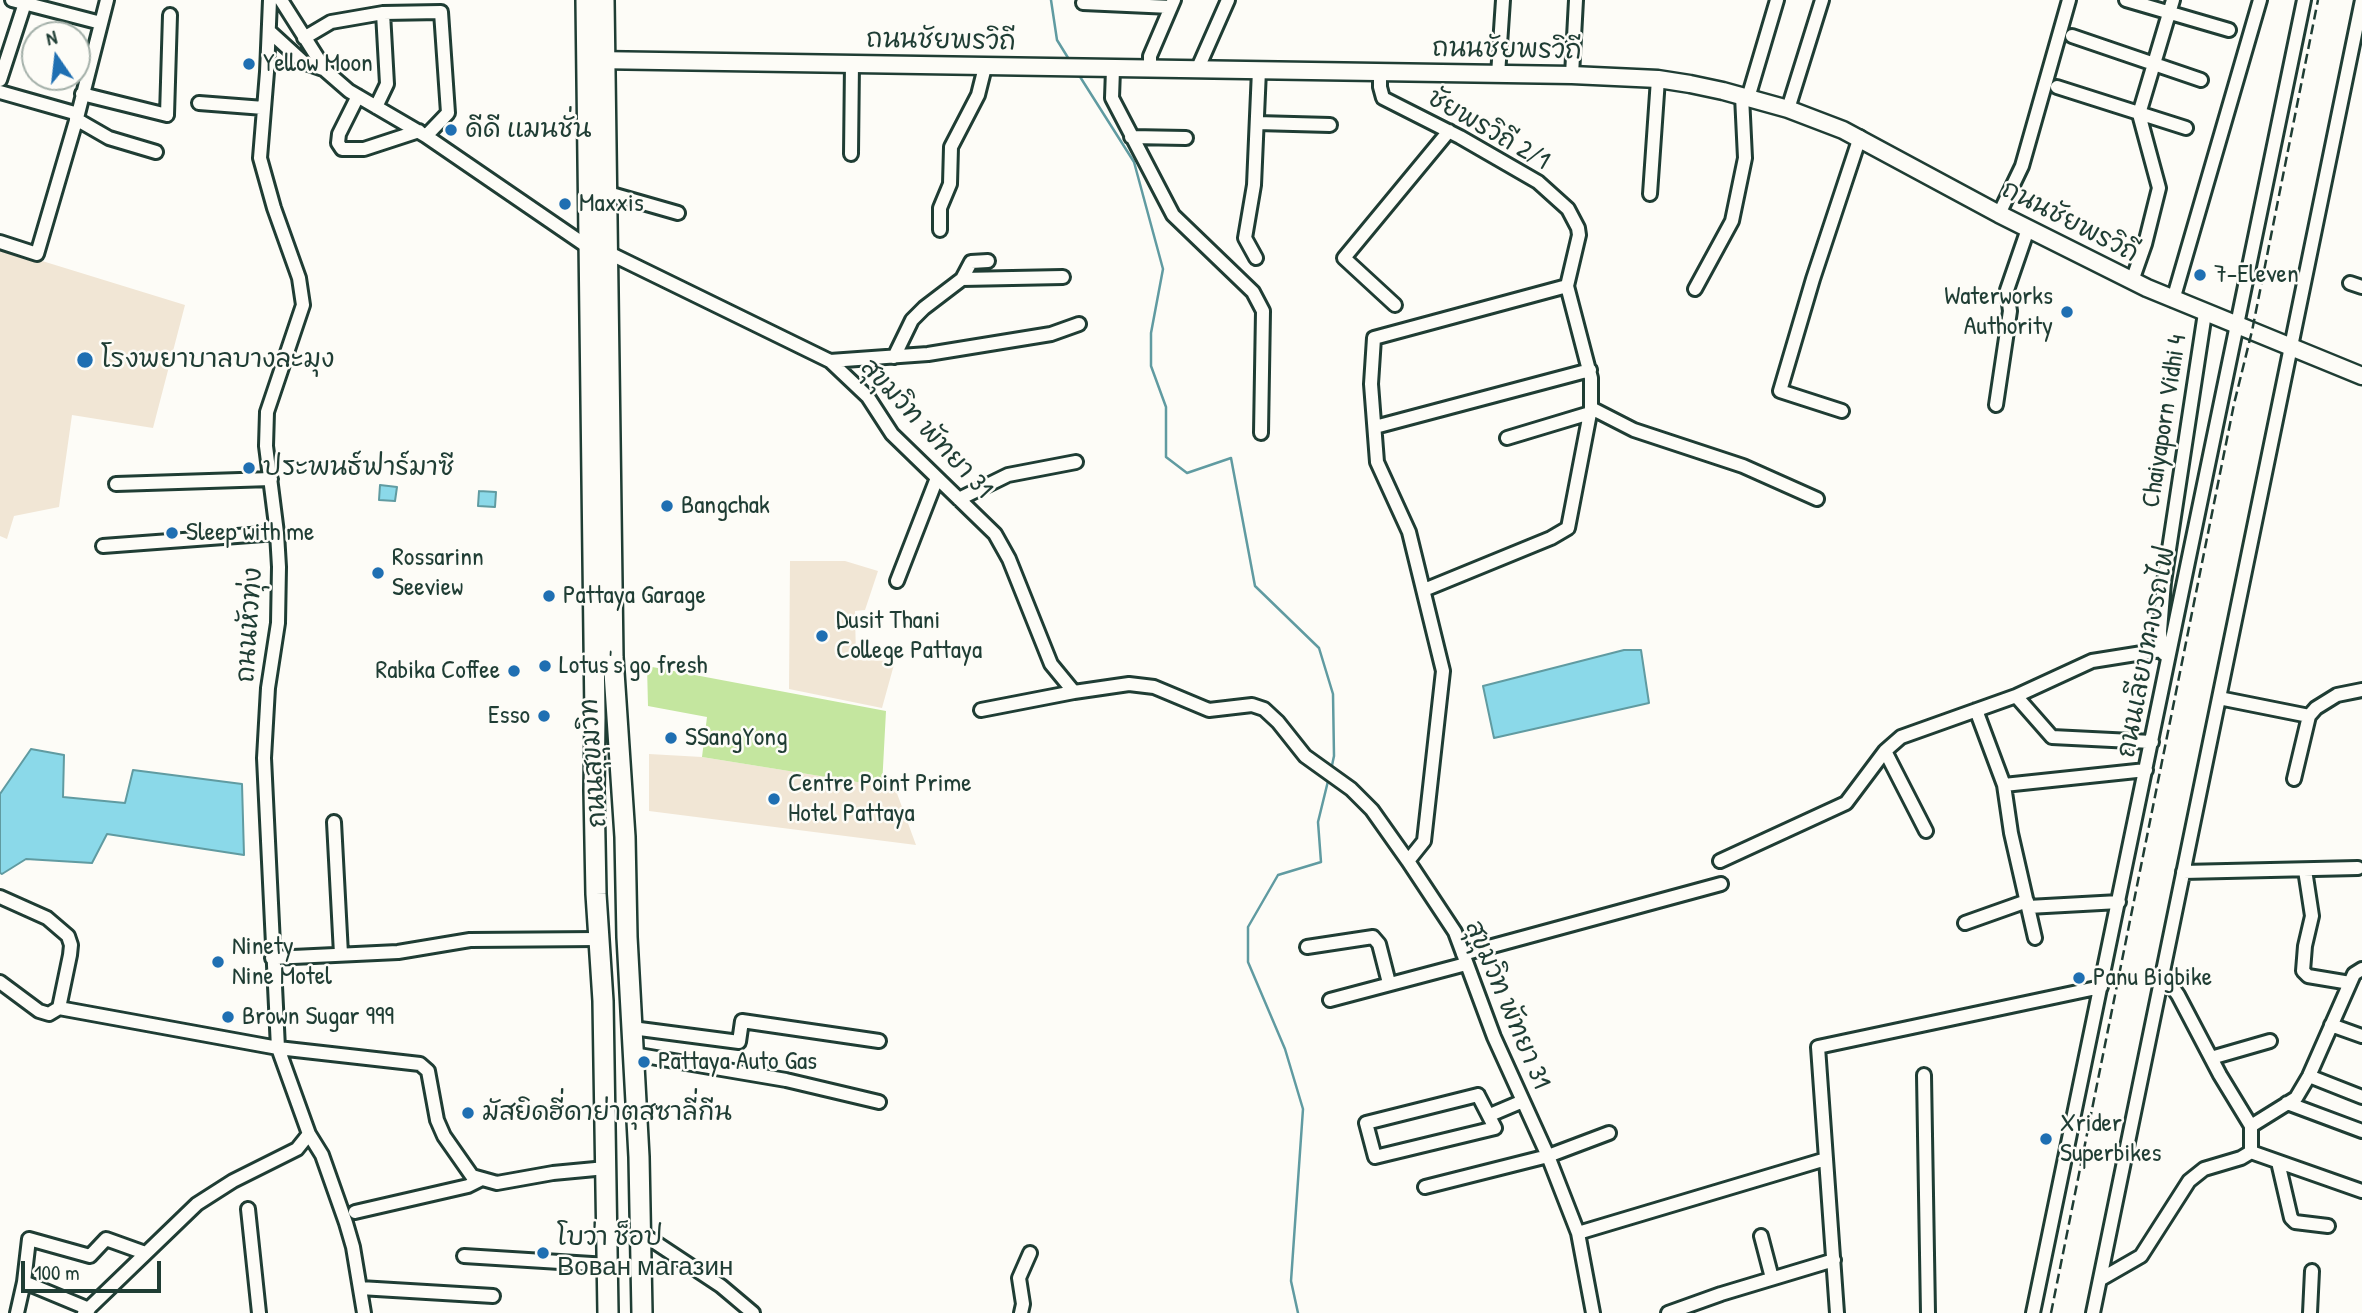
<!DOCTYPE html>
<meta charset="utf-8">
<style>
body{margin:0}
#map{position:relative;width:2362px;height:1313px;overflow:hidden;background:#fdfcf7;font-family:"Patrick Hand",sans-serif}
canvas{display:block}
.north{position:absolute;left:21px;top:21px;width:70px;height:70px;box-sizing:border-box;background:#fdfcf7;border:2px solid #a4b0a9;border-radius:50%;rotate:346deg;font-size:19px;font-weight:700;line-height:28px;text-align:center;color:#1f3d34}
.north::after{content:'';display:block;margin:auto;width:24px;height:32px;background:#1f6fb2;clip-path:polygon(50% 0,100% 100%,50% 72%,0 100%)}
.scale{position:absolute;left:21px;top:1261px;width:140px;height:32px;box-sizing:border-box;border:4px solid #1f3d34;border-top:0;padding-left:9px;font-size:21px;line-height:24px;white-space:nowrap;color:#1f3d34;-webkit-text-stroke:5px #fdfcf7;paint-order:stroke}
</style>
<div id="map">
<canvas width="2362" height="1313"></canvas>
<div class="north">N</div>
<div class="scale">100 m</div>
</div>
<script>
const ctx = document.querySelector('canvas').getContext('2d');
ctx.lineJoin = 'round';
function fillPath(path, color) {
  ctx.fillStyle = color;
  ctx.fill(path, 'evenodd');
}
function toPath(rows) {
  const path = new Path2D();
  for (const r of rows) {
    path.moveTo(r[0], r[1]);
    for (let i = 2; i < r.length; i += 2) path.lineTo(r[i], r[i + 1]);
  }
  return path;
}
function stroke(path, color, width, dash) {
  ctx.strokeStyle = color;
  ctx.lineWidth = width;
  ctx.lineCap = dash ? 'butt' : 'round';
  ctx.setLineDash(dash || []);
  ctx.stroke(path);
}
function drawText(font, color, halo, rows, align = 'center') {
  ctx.font = font + ' "Patrick Hand","Playpen Sans Thai",sans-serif';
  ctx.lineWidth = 5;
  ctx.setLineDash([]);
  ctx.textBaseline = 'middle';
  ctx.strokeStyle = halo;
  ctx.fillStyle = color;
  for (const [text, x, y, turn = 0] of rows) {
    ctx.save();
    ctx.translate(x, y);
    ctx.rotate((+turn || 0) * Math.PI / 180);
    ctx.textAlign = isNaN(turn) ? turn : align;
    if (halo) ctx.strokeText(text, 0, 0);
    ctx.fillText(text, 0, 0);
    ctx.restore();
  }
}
const built = toPath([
 [0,248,185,305,153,428,72,415,59,507,14,516,7,539,0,536],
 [790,561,845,561,878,571,865,610,855,611,856,660,895,661,882,708,789,689],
 [649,754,702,757,895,788,916,845,649,811]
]);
const green = toPath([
 [647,666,886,711,882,786,702,757,707,717,648,706]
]);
const water = toPath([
 [380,485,397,487,395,501,379,500,380,485],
 [479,491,496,492,495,507,478,506,479,491],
 [1624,650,1641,650,1649,703,1494,738,1483,686,1624,650],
 [31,749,64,755,63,797,125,803,133,770,242,784,244,855,107,834,92,863,26,859,2,874,0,873,0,794,31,749]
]);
const stream = toPath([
 [1051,0,1057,40,1070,61],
 [1077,72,1134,162,1163,269,1151,333,1151,366,1166,407,1166,457,1187,473,1231,458,1255,586,1319,648,1333,694,1334,756,1331,770],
 [1298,1313,1291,1281,1303,1109,1285,1049,1248,962,1248,927,1278,875,1321,862,1318,822,1329,777]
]);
const minor = toPath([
 [12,0,101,23],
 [270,0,267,72,260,158,274,208,299,278,303,305,267,412,266,446,277,533,279,567,278,623,268,688,264,758,278,1048,309,1134,322,1155,346,1223,353,1247,364,1313],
 [281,0,326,71,349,91,426,136,588,247],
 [2126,0,2229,30],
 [1083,3,1171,7],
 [269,31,303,62,326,70],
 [2072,36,2201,80],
 [304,38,331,22,383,13],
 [1198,68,1228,0],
 [1113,69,1112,98,1173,215,1253,292,1263,311,1261,433],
 [1150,69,1150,56,1174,0],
 [1380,73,1380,87,1383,98,1460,137,1538,182,1568,209,1578,228,1579,235,1567,286,1591,378,1591,408,1568,528,1551,538,1424,590],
 [1498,75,1503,0],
 [1572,75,1576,0],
 [0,80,26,0],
 [2057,87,2186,128],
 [0,92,78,114],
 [82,94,167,115,170,15],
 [358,96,339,134,338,143,342,149,364,149,419,131],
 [1748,98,1777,0],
 [199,103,264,108],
 [376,107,387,84,383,13,441,12,448,113,426,136],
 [1788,109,1822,0],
 [76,119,109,138,156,152],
 [1257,123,1330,125],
 [1131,137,1186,138],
 [851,154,852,63],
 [608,193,678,213],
 [1650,194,1658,79],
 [1999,214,2022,166,2069,0],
 [940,230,940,208,950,184,951,147,978,95,985,67],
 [0,242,37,254,78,114,107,0],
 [609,253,830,361,868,397,892,434,995,534,1009,559,1051,664,1074,692,1129,684,1154,687,1209,710,1252,705,1264,709,1278,722,1305,756,1351,789,1372,810,1408,861,1455,932,1494,1037,1548,1156,1578,1233,1593,1313],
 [1256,258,1245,238,1254,185,1259,70],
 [962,279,971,262,988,261],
 [2132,281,2145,244,2159,188,2139,114,2173,0],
 [2350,283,2362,287],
 [1695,289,1732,221,1745,158,1742,96],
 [2173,300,2260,0],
 [1395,305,1344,258,1449,131],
 [894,357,912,320,924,308,962,279,1063,277],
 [830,361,928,354,1051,334,1079,324],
 [1996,405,2010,311,2007,290,2028,229],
 [1591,408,1634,430,1743,466,1817,499],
 [1842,411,1780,391,1813,279,1860,137],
 [1375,427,1590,370],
 [1507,438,1590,413],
 [116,484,271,479],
 [959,499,1008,475,1076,462],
 [103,546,277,533],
 [897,581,937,478],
 [2164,654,2161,650,2160,631,2164,582,2205,313],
 [2016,696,2052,737,2152,742],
 [2219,698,2309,716,2294,779],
 [981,710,1074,692],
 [1976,710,2004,785,2011,833,2035,938],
 [2309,716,2316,708,2337,695,2362,690],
 [1885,751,1926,831],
 [2004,785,2146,770],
 [334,822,341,954],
 [1408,861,1424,841,1443,671,1409,532,1377,462,1371,384,1374,338,1567,286],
 [1720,861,1846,803,1885,751,1901,737,2016,696,2092,661,2161,650],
 [2305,870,2312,916,2305,946,2303,971,2308,976,2350,983],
 [2183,872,2358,868],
 [0,897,47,918,68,936,71,945,70,955,59,1008,278,1048,420,1064,428,1071,437,1120,444,1136,472,1176,497,1183,553,1173,606,1168],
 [2028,907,2119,902],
 [1965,923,2027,901],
 [1307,947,1373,937,1379,944,1389,983],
 [1463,954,1721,884],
 [272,958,398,952,470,940,598,939],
 [0,982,39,1011,49,1014,59,1008],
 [1330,1000,1466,964],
 [2331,1025,2362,1036],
 [632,1028,739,1042,742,1021,879,1041],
 [633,1054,786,1080,879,1102],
 [2211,1058,2270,1041],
 [1924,1075,1928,1313],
 [2309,1076,2362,1097],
 [1478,1095,1495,1128,1375,1157,1366,1123,1478,1095],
 [2287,1103,2362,1131],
 [1490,1115,1523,1101],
 [2251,1126,2296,1098,2309,1076,2354,974,2362,969],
 [2251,1152,2362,1191],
 [2278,1162,2291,1218,2295,1222,2328,1226],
 [1425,1187,1548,1156,1609,1133],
 [248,1209,259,1313],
 [355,1212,468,1186,480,1180],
 [641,1233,721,1286,753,1313],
 [1578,1233,1826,1159],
 [1761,1236,1772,1278],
 [464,1256,608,1265],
 [2101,1279,2141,1256,2189,1181,2204,1169,2241,1158,2251,1152,2251,1126,2220,1075,2178,995,2163,974],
 [24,1282,89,1309],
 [360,1288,493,1296],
 [17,1313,24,1282,29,1239,90,1256,106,1239,145,1253],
 [84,1313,197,1204,233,1181,297,1149,309,1134],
 [1021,1313,1023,1304,1019,1278,1030,1253],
 [1668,1313,1721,1294,1834,1260],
 [1837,1313,1818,1047,2101,987],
 [2033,1313,2304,0],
 [2093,1313,2362,0],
 [2310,1313,2312,1271]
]);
const major = toPath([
 [594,60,1572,75,1658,79,1690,84,1723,91,1788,109,1843,130,1999,214,2147,288,2362,376]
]);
const highway = toPath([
 [586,0,595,717,594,790,596,894,603,1001,608,1313],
 [604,0,613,657,625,837,627,937,639,1157,642,1313]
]);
const rail = toPath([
 [2051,1313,2234,404,2252,331,2318,0]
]);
const markers = [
 [249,64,7,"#1f6fb2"],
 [451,130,7,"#1f6fb2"],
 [565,204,7,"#1f6fb2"],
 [2200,275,7,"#1f6fb2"],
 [2067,312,7,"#1f6fb2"],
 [85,360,9,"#1f6fb2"],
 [249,468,7,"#1f6fb2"],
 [667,506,7,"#1f6fb2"],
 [172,533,7,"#1f6fb2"],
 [378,573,7,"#1f6fb2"],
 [549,596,7,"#1f6fb2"],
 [822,636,7,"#1f6fb2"],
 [545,666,7,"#1f6fb2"],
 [514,671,7,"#1f6fb2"],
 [544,716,7,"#1f6fb2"],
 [671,738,7,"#1f6fb2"],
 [774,799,7,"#1f6fb2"],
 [218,962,7,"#1f6fb2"],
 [2079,978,7,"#1f6fb2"],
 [228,1017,7,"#1f6fb2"],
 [644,1062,7,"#1f6fb2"],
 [468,1113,7,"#1f6fb2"],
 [2046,1139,7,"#1f6fb2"],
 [543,1253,7,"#1f6fb2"]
];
const streetNames = [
 ["ถนนชัยพรวิถี",941,41,1],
 ["ถนนชัยพรวิถี",1507,50,1],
 ["ชัยพรวิถี 2/1",1488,130,30],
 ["ถนนชัยพรวิถี",2070,222,27],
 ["Chaiyaporn Vidhi 4",2165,421,-81],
 ["สุขุมวิท พัทยา 31",926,429,47],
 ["ถนนหัวทุ่ง",250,625,-86],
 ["ถนนเลียบทางรถไฟ",2147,652,-79],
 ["ถนนสุขุมวิท",594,763,-94],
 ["สุขุมวิท พัทยา 31",1507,1005,67]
];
const poiNames = [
 ["Yellow Moon",263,64],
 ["ดีดี แมนชั่น",465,130],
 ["Maxxis",579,204],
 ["7-Eleven",2214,275],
 ["Waterworks",2053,297,"right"],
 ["Authority",2053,327,"right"],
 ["โรงพยาบาลบางละมุง",101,360],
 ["ประพนธ์ฟาร์มาซี",263,468],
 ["Bangchak",681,506],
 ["Sleep with me",186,533],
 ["Rossarinn",392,558],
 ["Seeview",392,588],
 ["Pattaya Garage",563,596],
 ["Dusit Thani",836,621],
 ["College Pattaya",836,651],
 ["Lotus's go fresh",559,666],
 ["Rabika Coffee",500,671,"right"],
 ["Esso",530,716,"right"],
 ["SSangYong",685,738],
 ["Centre Point Prime",788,784],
 ["Hotel Pattaya",788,814],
 ["Ninety",232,947],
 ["Nine Motel",232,977],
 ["Panu Bigbike",2093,978],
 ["Brown Sugar 999",242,1017],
 ["Pattaya Auto Gas",658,1062],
 ["มัสยิดฮี่ดาย่าตุสซาลี่กีน",482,1113],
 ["Xrider",2060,1124],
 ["Superbikes",2060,1154],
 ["โบว่า ช็อป",557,1238],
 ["Вован магазин",557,1268]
];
fillPath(built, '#f1e6d5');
fillPath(green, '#c4e69f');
fillPath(water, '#8bd9e9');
stroke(water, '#609ba1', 2);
stroke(stream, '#609ba1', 2.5);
stroke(minor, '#1f3d34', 18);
stroke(major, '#1f3d34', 21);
stroke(highway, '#1f3d34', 24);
stroke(minor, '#fdfcf7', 12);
stroke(major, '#fdfcf7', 16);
stroke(highway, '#fdfcf7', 19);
stroke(rail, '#1f3d34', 2.5, [10, 5]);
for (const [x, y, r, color] of markers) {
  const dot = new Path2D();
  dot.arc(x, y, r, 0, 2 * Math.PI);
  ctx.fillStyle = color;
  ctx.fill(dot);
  stroke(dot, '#fdfcf7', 2.5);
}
drawText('26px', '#1f3d34', '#fdfcf7', streetNames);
drawText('26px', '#1f3d34', '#fdfcf7', poiNames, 'left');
</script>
